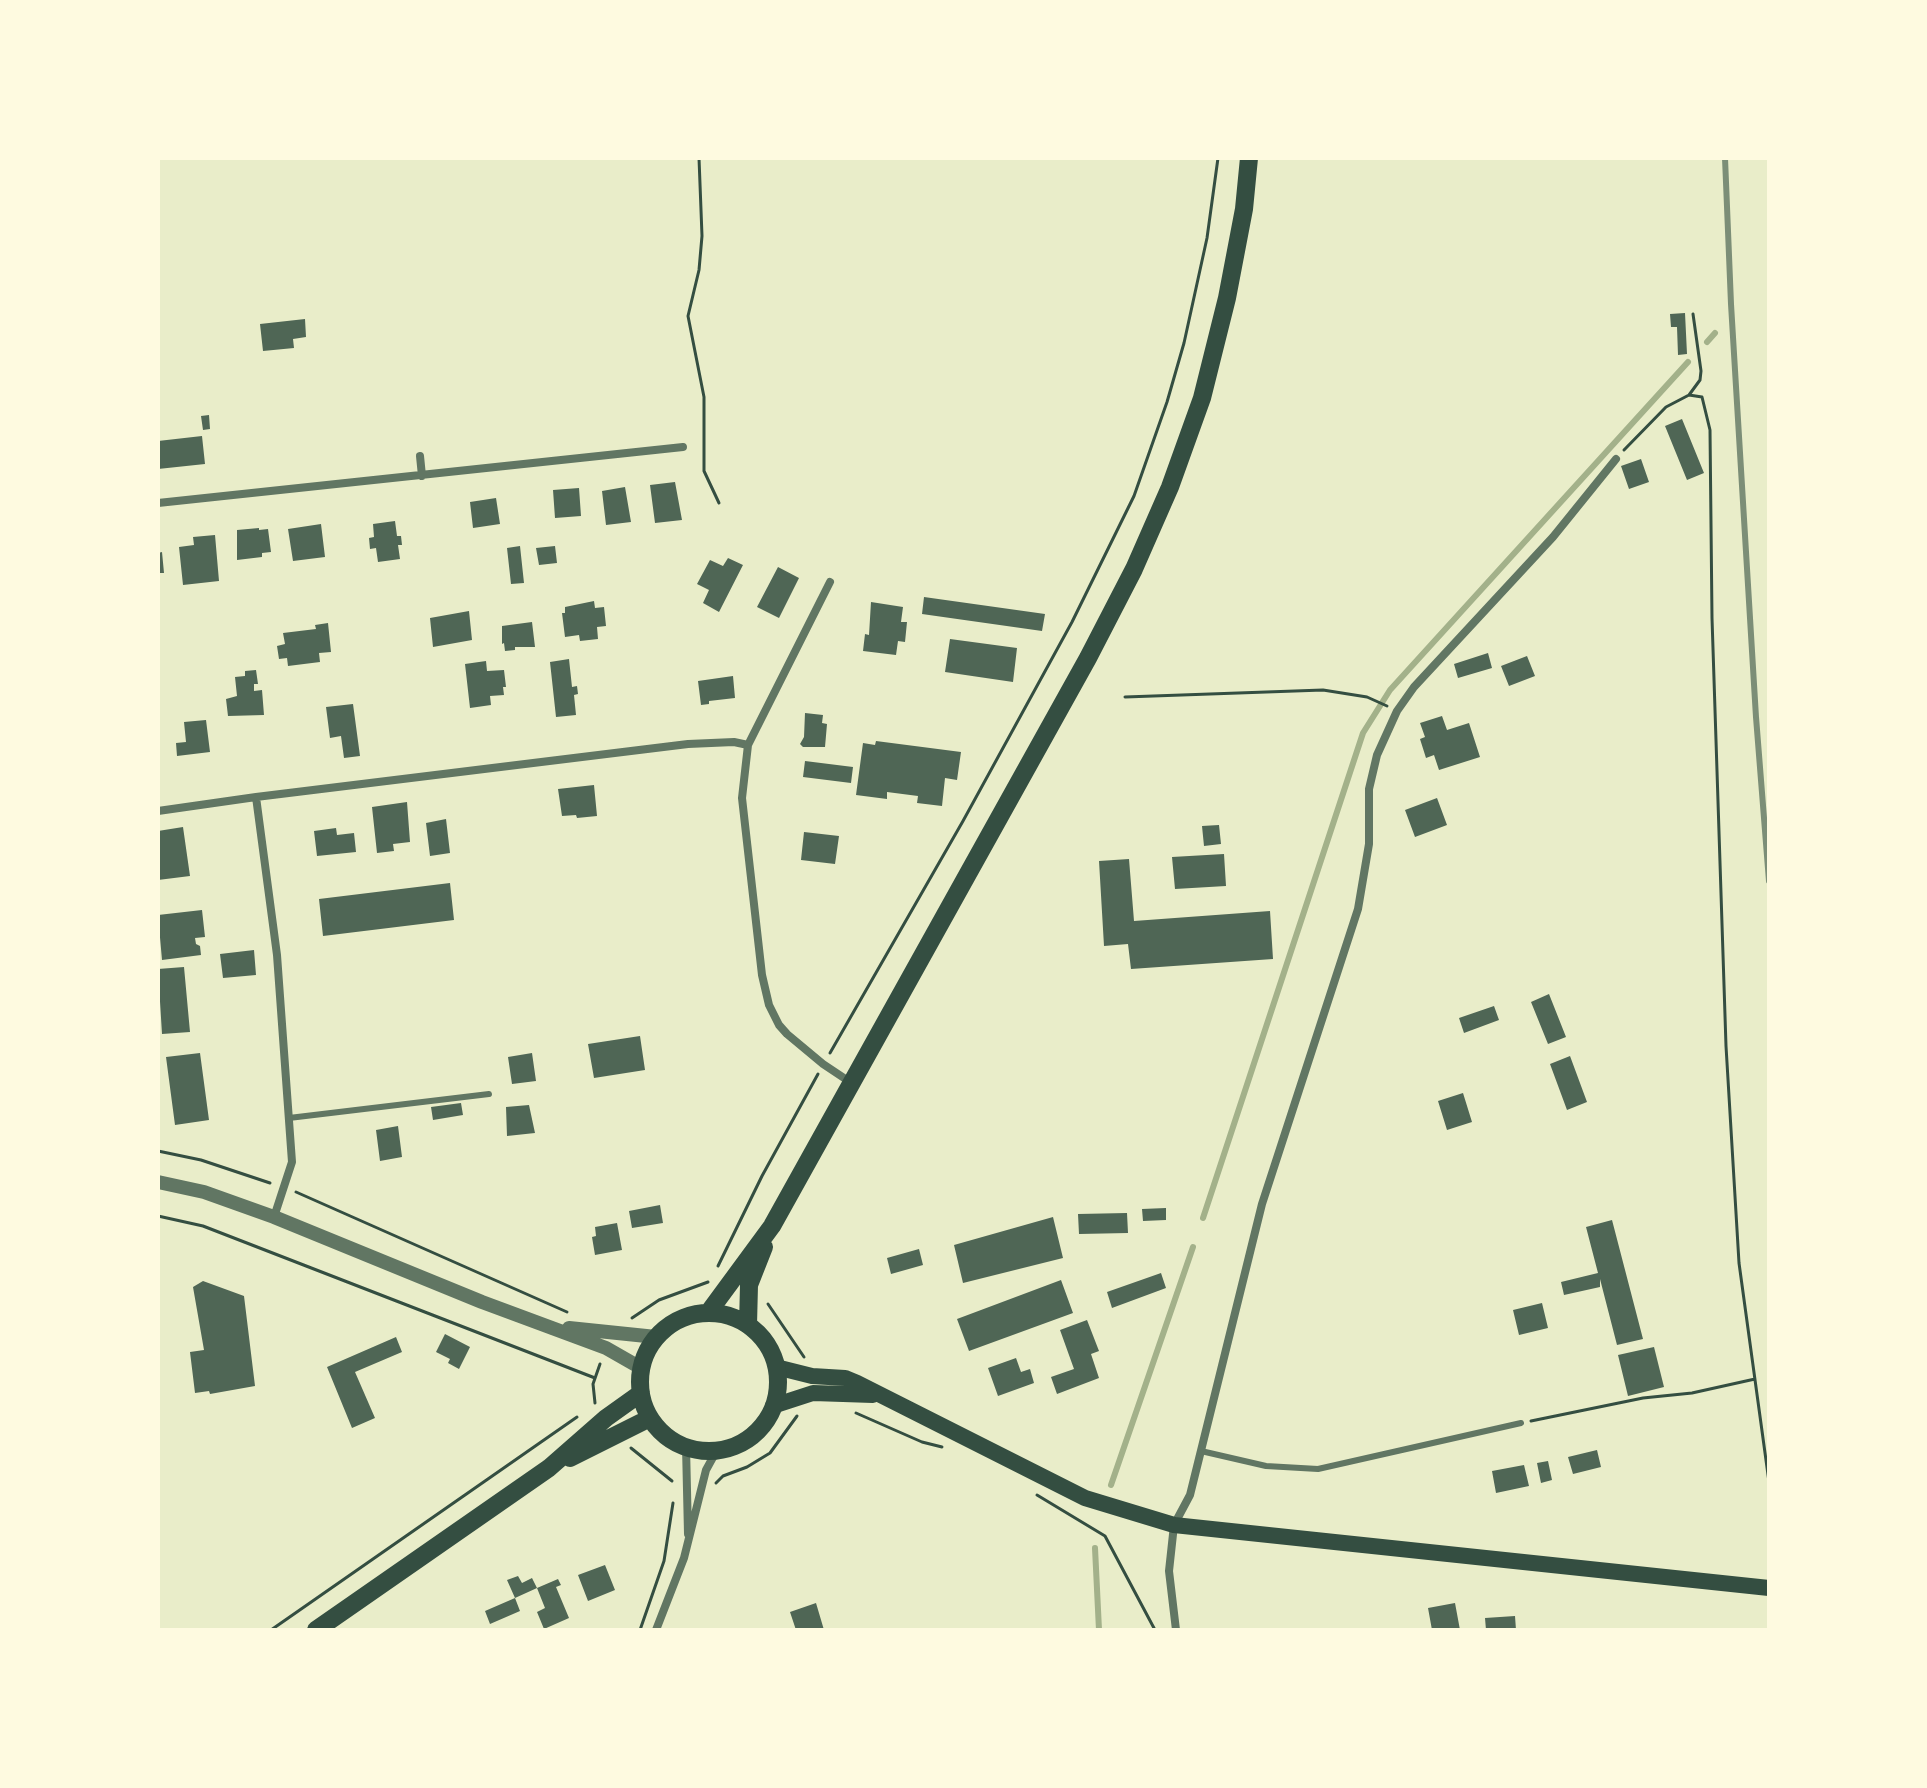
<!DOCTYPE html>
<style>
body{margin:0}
#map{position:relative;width:1927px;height:1788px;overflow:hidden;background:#e9edc9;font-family:Poppins,sans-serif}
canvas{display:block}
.frame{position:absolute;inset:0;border:160px solid #fefae0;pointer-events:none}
</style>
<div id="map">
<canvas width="1927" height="1788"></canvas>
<div class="frame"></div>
</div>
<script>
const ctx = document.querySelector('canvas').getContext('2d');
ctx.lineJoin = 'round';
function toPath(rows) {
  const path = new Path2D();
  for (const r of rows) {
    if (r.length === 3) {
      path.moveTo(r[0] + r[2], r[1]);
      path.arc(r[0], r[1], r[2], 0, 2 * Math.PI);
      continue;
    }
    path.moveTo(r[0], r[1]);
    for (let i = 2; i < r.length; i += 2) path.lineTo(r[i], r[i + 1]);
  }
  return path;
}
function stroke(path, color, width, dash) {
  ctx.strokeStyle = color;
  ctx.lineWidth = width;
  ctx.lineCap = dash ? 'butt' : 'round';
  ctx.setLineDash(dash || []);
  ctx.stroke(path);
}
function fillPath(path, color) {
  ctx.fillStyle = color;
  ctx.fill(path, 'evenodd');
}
const stream = toPath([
 [1707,342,1715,333],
 [1203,1218,1363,733,1390,690,1688,362],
 [1111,1485,1193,1247],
 [1095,1548,1099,1630]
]);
const building = toPath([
 [1685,313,1687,354,1678,355,1677,327,1671,327,1670,314],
 [305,319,306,337,293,339,294,348,263,351,260,324],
 [209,415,210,429,203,430,201,416],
 [1682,419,1704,473,1687,480,1665,426],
 [202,436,205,464,158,469,158,441],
 [1641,459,1649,482,1629,489,1621,466],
 [675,482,682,520,655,523,650,485],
 [625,487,631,522,606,525,602,491],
 [579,488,581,516,555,518,553,490],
 [496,498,500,524,473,528,470,502],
 [395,521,397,536,401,536,402,545,398,545,400,559,378,562,376,548,370,549,369,538,374,537,373,524],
 [321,524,325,557,293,561,288,529],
 [259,528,259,530,268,529,271,552,262,553,262,557,237,560,237,530],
 [215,535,219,581,183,585,179,547,194,545,193,537],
 [520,546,524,583,511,584,507,548],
 [555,546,557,563,539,565,536,548],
 [162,552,164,573,158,573,158,553],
 [728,558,743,565,719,612,703,603,709,590,697,584,710,560,723,566],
 [778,567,799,578,779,618,757,607],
 [924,597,1045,614,1042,631,922,614],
 [594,601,595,608,604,607,606,626,597,627,598,639,580,641,579,635,565,637,562,613,565,613,565,607],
 [871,602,903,607,901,622,907,622,905,642,898,641,896,655,863,651,865,634,869,635],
 [469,611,472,640,433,647,430,618],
 [532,622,535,647,515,647,515,650,505,651,504,643,502,644,502,626],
 [328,623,331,652,319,653,320,662,288,666,287,658,279,659,277,646,285,644,283,633,316,629,315,625],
 [950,639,1017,648,1013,682,945,672],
 [1488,653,1492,668,1458,678,1454,664],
 [1527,656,1535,676,1509,686,1501,666],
 [569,659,572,687,577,686,578,694,574,695,576,715,556,717,550,662],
 [486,661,487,671,504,670,506,687,503,687,504,695,490,696,491,705,470,708,465,664],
 [256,670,258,684,254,684,254,691,262,690,264,715,228,716,226,699,237,696,235,677,245,676,245,671],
 [733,676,735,698,709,701,709,704,701,705,698,681],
 [353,704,360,756,344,758,341,736,330,738,326,707],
 [805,713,823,715,822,723,827,724,825,747,803,747,800,744,804,737],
 [1442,716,1447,730,1469,723,1480,757,1439,770,1434,755,1426,758,1420,739,1425,737,1420,723],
 [206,720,210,752,177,756,176,743,186,742,184,722],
 [876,741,961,752,957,780,945,778,942,806,917,803,918,796,887,792,887,799,856,795,863,743,875,745],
 [805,761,853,767,851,783,803,777],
 [594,785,597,816,577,818,576,815,562,816,558,789],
 [1437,798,1447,825,1415,837,1405,810],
 [407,802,410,842,393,844,394,851,377,853,372,807],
 [446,819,450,853,430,856,426,823],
 [1219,825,1221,844,1204,846,1202,826],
 [183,827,190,876,158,880,158,831],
 [336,828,337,835,354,833,356,852,317,856,314,831],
 [804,832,839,836,835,864,801,860],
 [1224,854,1226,886,1175,889,1172,857],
 [1129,859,1134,921,1270,911,1273,959,1131,969,1128,944,1104,946,1099,861],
 [450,883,454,920,323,936,319,899],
 [202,910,205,937,195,938,196,944,200,946,201,955,162,960,158,915],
 [254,950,256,975,223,978,220,954],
 [184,967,190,1032,162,1034,158,969],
 [1549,994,1566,1037,1548,1044,1531,1002],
 [1494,1006,1499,1020,1464,1033,1459,1018],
 [640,1036,645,1070,594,1078,588,1044],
 [200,1053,209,1120,175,1125,166,1057],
 [532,1053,536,1081,512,1084,508,1057],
 [1570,1056,1587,1102,1567,1110,1550,1064],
 [1463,1093,1472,1122,1447,1130,1438,1101],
 [461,1103,463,1115,433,1120,431,1107],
 [529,1105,535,1133,507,1136,506,1107],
 [398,1126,402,1157,380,1161,376,1130],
 [660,1205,663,1223,632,1228,629,1211],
 [1166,1208,1166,1220,1143,1221,1142,1209],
 [1127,1213,1128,1233,1079,1234,1078,1214],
 [1053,1217,1063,1258,963,1283,954,1245],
 [1612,1220,1643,1339,1617,1345,1600,1279,1600,1287,1564,1295,1561,1282,1598,1273,1586,1227],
 [617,1223,622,1250,595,1255,592,1237,596,1236,595,1227],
 [919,1249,923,1265,891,1274,887,1258],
 [1161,1273,1166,1288,1112,1308,1107,1292],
 [1061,1280,1073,1313,969,1351,957,1319],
 [203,1281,244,1296,255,1386,210,1394,209,1391,195,1393,190,1352,204,1350,193,1287],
 [1542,1303,1548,1328,1519,1335,1513,1310],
 [1087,1320,1099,1351,1091,1354,1099,1378,1057,1394,1051,1377,1074,1369,1060,1330],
 [445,1334,470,1347,459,1369,448,1363,450,1359,436,1352],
 [396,1337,402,1352,355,1372,375,1418,352,1428,327,1367],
 [1654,1347,1664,1387,1628,1396,1618,1355],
 [1016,1358,1021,1372,1030,1369,1034,1383,998,1396,988,1368],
 [1597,1450,1601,1467,1573,1474,1568,1457],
 [1548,1461,1552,1480,1541,1483,1537,1463],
 [1524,1465,1529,1486,1496,1493,1492,1471],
 [605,1565,615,1590,588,1601,578,1575],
 [518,1576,522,1583,532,1578,537,1588,515,1598,507,1580],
 [558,1579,561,1585,556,1587,569,1618,544,1629,537,1612,545,1608,537,1588],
 [515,1598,520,1611,490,1624,485,1611],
 [816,1603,824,1630,796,1630,790,1612],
 [1455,1603,1460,1630,1432,1630,1428,1608],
 [1515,1616,1516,1630,1486,1630,1485,1618]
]);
const path = toPath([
 [699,158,702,236,699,270,688,316,704,397,704,471,719,503],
 [1689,395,1700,380,1701,371,1693,314],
 [1624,450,1666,407,1689,395,1702,397,1710,430,1712,618,1726,1046,1739,1263,1769,1482],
 [1125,697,1323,690,1367,697,1387,706],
 [830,1053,963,821,1072,622,1134,496,1167,402,1184,343,1207,238,1218,158],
 [158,1151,201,1160,270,1183],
 [296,1192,567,1312],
 [158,1216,203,1226,595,1378],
 [718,1266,762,1176,818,1074],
 [768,1304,804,1357],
 [632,1318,659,1300,708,1282],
 [595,1403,593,1384,600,1364],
 [856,1413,922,1442,942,1447],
 [1531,1421,1643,1398,1692,1393,1755,1379],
 [631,1448,672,1481],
 [716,1483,723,1476,747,1467,770,1453,797,1416],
 [1037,1495,1105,1536,1155,1630],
 [271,1630,577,1417],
 [640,1630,664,1561,673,1503]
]);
const service = toPath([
 [289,1118,489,1094],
 [1201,1451,1266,1466,1318,1469,1521,1423]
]);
const minor = toPath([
 [420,456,422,476],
 [158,503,683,447],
 [830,582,748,745,742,798,762,975,769,1005,779,1025,787,1034,823,1064,850,1082],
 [256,797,277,955,292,1162,274,1217],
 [158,811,256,797,688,744,734,742,748,745],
 [686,1446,688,1534],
 [656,1630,684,1558,706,1470,717,1450],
 [1176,1630,1169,1571,1174,1525,1190,1495,1262,1204,1358,909,1369,844,1369,789,1377,755,1397,711,1414,687,1553,537,1616,459]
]);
const tertiary = toPath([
 [158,1182,204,1192,274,1217,482,1302,606,1348,641,1368],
 [569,1328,656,1337]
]);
const secondary = toPath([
 [776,1367,812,1376,845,1378,857,1383,1085,1498,1174,1525,1769,1588],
 [773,1406,813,1393,873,1395]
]);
const trunk = toPath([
 [708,1313,772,1226,1088,658,1134,569,1170,487,1202,398,1227,298,1244,209,1249,158],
 [709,1382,69],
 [748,1325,749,1285,764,1247],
 [570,1458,650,1418],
 [316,1630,549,1468,606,1418,641,1393]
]);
const rail = toPath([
 [1725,158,1731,304,1756,717,1769,881]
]);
stroke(stream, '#a3b18a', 6);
fillPath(building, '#4f6655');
stroke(path, '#344e41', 3);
stroke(service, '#617663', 6);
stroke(minor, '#617663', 8);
stroke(tertiary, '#617663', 14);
stroke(secondary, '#344e41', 16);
stroke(trunk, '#344e41', 18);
stroke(rail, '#7c8e77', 6);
</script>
